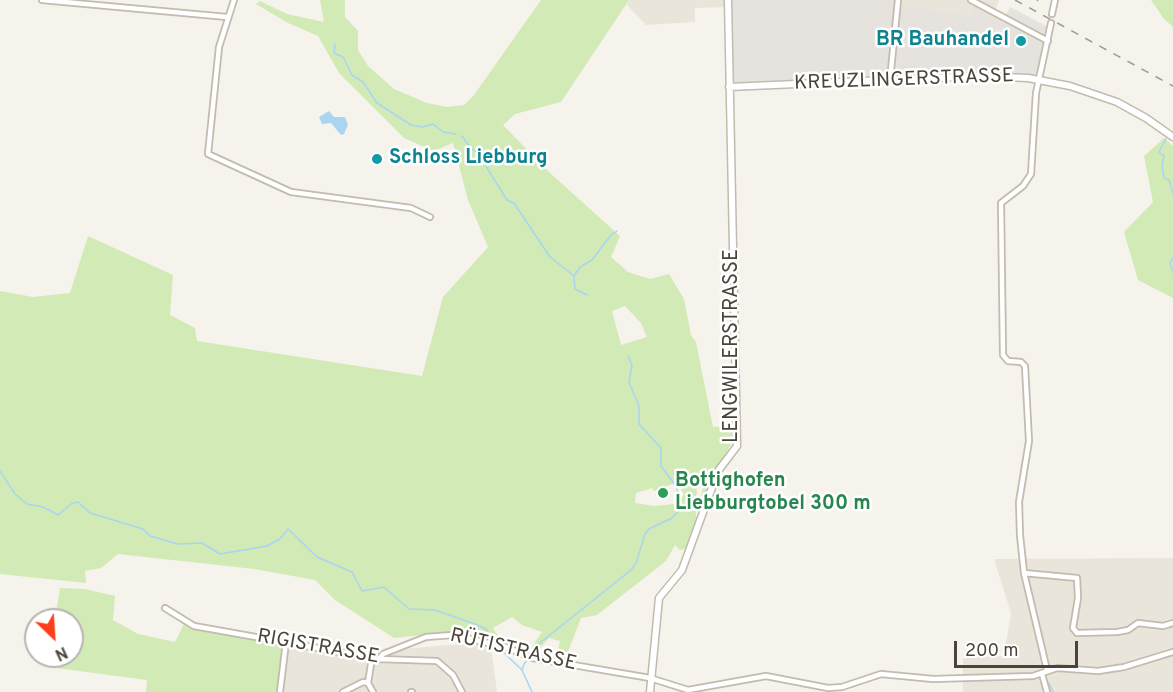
<!DOCTYPE html>
<meta charset="utf-8">
<style>
body{margin:0}
#map{position:relative;width:1173px;height:692px;overflow:hidden;background:#f6f3ec;font-family:Overpass,sans-serif}
canvas{display:block}
.north{position:absolute;left:24px;top:608px;width:60px;height:60px;box-sizing:border-box;background:#fff;border:2px solid #b7b4b0;border-radius:50%;rotate:155deg;font-size:16px;font-weight:700;line-height:24px;text-align:center;color:#4b4439}
.north::after{content:'';display:block;margin:auto;width:21px;height:27px;background:#fc3f1d;clip-path:polygon(50% 0,100% 100%,50% 72%,0 100%)}
.scale{position:absolute;left:954px;top:641px;width:124px;height:27px;box-sizing:border-box;border:3px solid #4b4439;border-top:0;padding-left:8px;font-size:18px;line-height:21px;white-space:nowrap;color:#4b4439;-webkit-text-stroke:4px #fff;paint-order:stroke}
</style>
<div id="map">
<canvas width="1173" height="692"></canvas>
<div class="north">N</div>
<div class="scale">200 m</div>
</div>
<script>
const ctx = document.querySelector('canvas').getContext('2d');
ctx.lineJoin = 'round';
function fillPath(path, color) {
  ctx.fillStyle = color;
  ctx.fill(path, 'evenodd');
}
function toPath(rows) {
  const path = new Path2D();
  for (const r of rows) {
    path.moveTo(r[0], r[1]);
    for (let i = 2; i < r.length; i += 2) path.lineTo(r[i], r[i + 1]);
  }
  return path;
}
function stroke(path, color, width, dash) {
  ctx.strokeStyle = color;
  ctx.lineWidth = width;
  ctx.lineCap = dash ? 'butt' : 'round';
  ctx.setLineDash(dash || []);
  ctx.stroke(path);
}
function drawText(font, color, halo, rows, align = 'center') {
  ctx.font = font + ' Overpass,sans-serif';
  ctx.lineWidth = 5;
  ctx.setLineDash([]);
  ctx.textBaseline = 'middle';
  ctx.strokeStyle = halo;
  ctx.fillStyle = color;
  for (const [text, x, y, turn = 0] of rows) {
    ctx.save();
    ctx.translate(x, y);
    ctx.rotate((+turn || 0) * Math.PI / 180);
    ctx.textAlign = isNaN(turn) ? turn : align;
    if (halo) ctx.strokeText(text, 0, 0);
    ctx.fillText(text, 0, 0);
    ctx.restore();
  }
}
const residential = toPath([
 [629,0,725,0,725,7,695,8,695,22,646,25,627,5],
 [900,0,999,0,994,13,972,18,899,5],
 [1173,558,1173,692,963,692,963,658,1004,656,1011,613,994,559],
 [472,643,491,648,497,692,278,692,288,645,345,654]
]);
const industrial = toPath([
 [728,0,900,0,900,5,972,17,976,3,1004,18,1010,7,1050,28,1040,80,995,76,729,87]
]);
const green = toPath([
 [320,0,345,0,345,17,358,31,358,50,368,66,394,89,427,103,447,107,464,105,474,95,541,0,629,0,561,102,515,114,503,125,549,172,620,236,611,257,628,272,650,279,669,274,684,299,691,335,696,342,713,427,732,426,732,443,716,469,700,510,698,508,704,483,701,477,697,476,696,521,686,549,680,550,675,545,666,561,597,615,581,618,564,662,557,656,560,641,549,638,536,653,528,652,542,632,522,625,512,617,493,628,502,641,500,645,487,633,469,627,462,635,440,633,394,638,335,600,315,580,254,569,118,554,101,568,85,571,86,583,0,574,0,291,33,297,70,293,88,236,173,275,170,315,195,328,197,341,422,376,443,297,488,247,468,200,453,143,434,151,404,138,339,73,318,36,288,23,256,4,260,1,287,14,324,22],
 [625,306,641,323,647,337,621,345,612,311],
 [675,483,680,486,684,495,675,499,674,504,654,506,635,503,636,493,652,488,654,491],
 [1151,0,1173,0,1173,27,1164,19],
 [1164,138,1173,146,1173,298,1138,280,1124,232,1153,202,1144,156],
 [60,588,85,589,115,596,113,620,138,634,175,642,184,624,195,629,284,644,278,692,146,692,147,680,49,667,50,656,72,656,72,620,55,620]
]);
const water = toPath([
 [329,111,334,117,345,117,348,125,344,134,341,135,331,123,322,124,319,117]
]);
const stream = toPath([
 [335,44,334,53,343,57,352,75,363,82,377,103,411,125,422,127,433,124,443,132,456,134],
 [462,136,470,147,483,157,487,168,507,200,514,203,550,257,574,276,575,289,587,295],
 [1166,139,1159,152,1164,156,1162,165,1164,178,1169,180,1173,193],
 [1173,258,1170,263,1173,272],
 [574,276,580,267,592,260,611,235,617,231],
 [0,471,15,494,27,504,43,507,58,515,71,504,78,502,90,513,143,529,150,536,178,544,202,543,220,554,267,546,280,539,288,529,317,557,352,572,362,591,384,587,409,609,435,610,475,624,486,629,496,644],
 [499,648,522,670,532,692],
 [522,670,524,664,541,642,631,570,636,563,645,534,649,529,672,518,680,509,681,499,675,485,661,466,661,448,639,424,639,406,629,382,632,365,628,356],
 [1049,683,1053,692]
]);
const minor = toPath([
 [42,0,227,17],
 [234,0,219,47,208,154,291,192,411,208,430,217],
 [971,0,1048,41],
 [1052,14,1055,0],
 [890,80,898,0],
 [1024,573,1077,578,1078,598,1073,628,1077,633,1117,632,1128,630,1138,623,1163,626,1173,623],
 [165,608,194,626,379,659,437,661,453,675,462,692],
 [379,659,383,654,426,637,453,635,506,647,532,658,650,678,688,690,766,676,828,688,842,687,881,674,933,679,1033,676,1057,668,1098,671,1124,667,1173,652],
 [1047,670,1024,573,1020,535,1019,502,1029,441,1025,366,1021,362,1008,361,1003,355,1001,203,1023,186,1031,174,1036,93,1051,23],
 [1042,674,1047,692],
 [368,683,372,658],
 [280,692,286,642],
 [343,692,363,682,368,683,373,692],
 [411,692,412,692]
]);
const tertiary = toPath([
 [729,87,976,76,1028,78,1070,86,1117,102,1146,118,1173,137],
 [650,692,659,598,682,570,718,471,737,446,728,0]
]);
const rail = toPath([
 [1015,0,1173,86],
 [1037,0,1038,1]
]);
const markers = [
 [1021,41,6,"#0f9aa8"],
 [377,159,6,"#0f9aa8"],
 [663,493,6,"#2e9e5b"]
];
const cultureNames = [
 ["BR Bauhandel",1009,41],
 ["Schloss Liebburg",389,159,"left"]
];
const streetNames = [
 ["KREUZLINGERSTRASSE",904,81,-2],
 ["LENGWILERSTRASSE",733,346,-90],
 ["RIGISTRASSE",318,648,10],
 ["RÜTISTRASSE",513,651,13]
];
const leisureNames = [
 ["Bottighofen",675,482],
 ["Liebburgtobel 300 m",675,505]
];
fillPath(residential, '#eae5da');
fillPath(industrial, '#e6e2dd');
fillPath(green, '#d2eab5');
fillPath(water, '#a9d4f2');
stroke(stream, '#a9d4f2', 1.5);
stroke(minor, '#c2bbae', 8);
stroke(tertiary, '#c2bbae', 9);
stroke(minor, '#fff', 4.5);
stroke(tertiary, '#fff', 6);
stroke(rail, '#9a9a9a', 1.5, [8, 8]);
for (const [x, y, r, color] of markers) {
  const dot = new Path2D();
  dot.arc(x, y, r, 0, 2 * Math.PI);
  ctx.fillStyle = color;
  ctx.fill(dot);
  stroke(dot, '#fff', 2);
}
drawText('bold 20px', '#0d838f', '#fff', cultureNames, 'right');
drawText('20px', '#4b4439', '#fff', streetNames);
drawText('bold 20px', '#27864d', '#fff', leisureNames, 'left');
</script>
